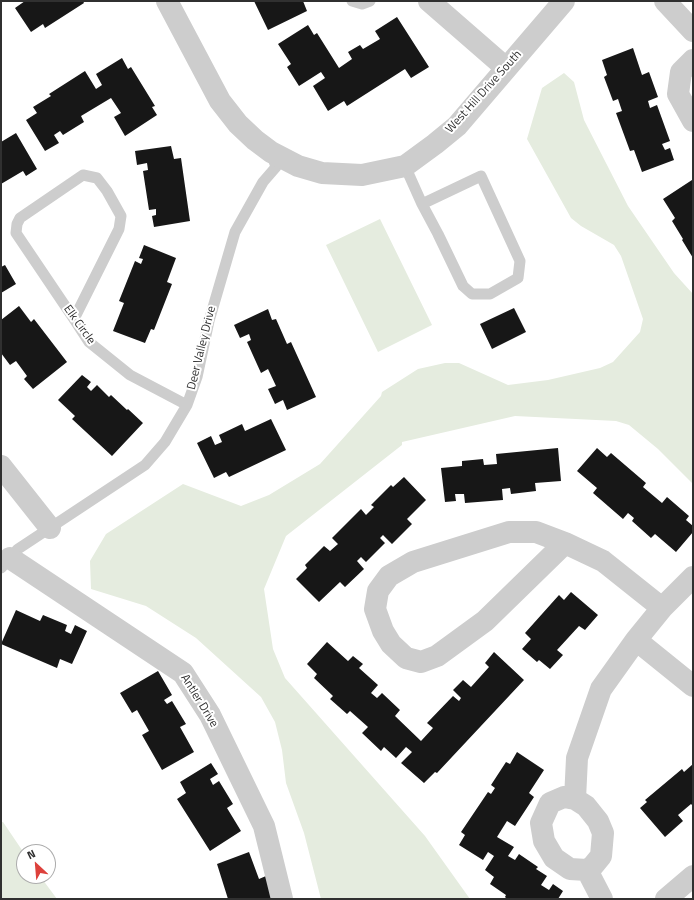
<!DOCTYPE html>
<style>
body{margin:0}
#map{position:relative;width:694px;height:900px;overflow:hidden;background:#fff;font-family:"Titillium Web",sans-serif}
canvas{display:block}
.frame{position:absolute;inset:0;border:2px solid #303030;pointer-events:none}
.north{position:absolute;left:16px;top:844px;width:40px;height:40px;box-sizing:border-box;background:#fff;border:1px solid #acacac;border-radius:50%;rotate:334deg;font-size:11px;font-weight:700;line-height:16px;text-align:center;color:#303030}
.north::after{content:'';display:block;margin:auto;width:14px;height:18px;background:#dd413c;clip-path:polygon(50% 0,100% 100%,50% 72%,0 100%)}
</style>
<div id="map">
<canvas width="694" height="900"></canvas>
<div class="frame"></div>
<div class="north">N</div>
</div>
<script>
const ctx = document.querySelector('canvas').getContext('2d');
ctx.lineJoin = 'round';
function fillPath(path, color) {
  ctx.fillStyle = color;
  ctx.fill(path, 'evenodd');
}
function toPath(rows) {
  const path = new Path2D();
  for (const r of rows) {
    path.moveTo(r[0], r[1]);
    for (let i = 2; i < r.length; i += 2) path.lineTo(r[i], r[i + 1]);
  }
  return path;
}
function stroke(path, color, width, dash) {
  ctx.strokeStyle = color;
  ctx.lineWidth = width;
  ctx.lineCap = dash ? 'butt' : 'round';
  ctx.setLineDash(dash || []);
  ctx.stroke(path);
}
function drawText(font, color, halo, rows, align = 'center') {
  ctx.font = font + ' "Titillium Web",sans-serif';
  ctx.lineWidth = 4;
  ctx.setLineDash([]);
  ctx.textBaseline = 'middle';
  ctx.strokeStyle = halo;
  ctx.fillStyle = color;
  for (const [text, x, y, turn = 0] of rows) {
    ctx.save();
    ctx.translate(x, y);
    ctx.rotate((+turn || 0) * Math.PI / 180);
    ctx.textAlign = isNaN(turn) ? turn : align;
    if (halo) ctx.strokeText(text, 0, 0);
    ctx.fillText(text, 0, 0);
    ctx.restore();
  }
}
const green = toPath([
 [564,73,574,82,584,120,628,206,674,273,693,294,693,484,658,449,629,425,616,421,515,416,402,442,402,445,286,536,264,589,273,649,285,678,425,836,470,899,321,899,304,833,286,783,282,750,275,722,261,697,196,638,146,606,91,589,90,561,106,534,183,484,241,506,269,495,320,464,381,396,382,392,418,369,445,363,459,363,508,385,548,380,600,368,613,362,640,332,643,319,621,256,614,245,581,226,571,218,527,139,542,88],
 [380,219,432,325,378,352,326,245],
 [1,822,3,822,24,853,24,876,40,876,57,899,1,899]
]);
const building = toPath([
 [25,1,83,1,84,3,45,28,43,24,31,32,15,8],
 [254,1,303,1,307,11,268,30],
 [397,17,429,67,411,78,405,69,347,106,344,101,328,111,313,86,325,78,321,72,299,86,287,67,291,64,278,44,308,25,314,35,317,33,339,68,352,59,348,52,360,45,363,49,380,39,375,31],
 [633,48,642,75,649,72,658,97,648,101,650,108,657,105,670,141,662,144,665,150,670,148,674,160,642,172,634,150,630,151,616,113,622,111,618,99,613,101,604,77,607,75,602,60],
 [122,58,128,69,131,67,155,106,152,107,157,115,125,136,114,117,121,113,111,98,81,116,84,122,63,135,60,131,54,135,59,143,45,151,26,120,37,113,33,107,51,96,49,94,85,71,96,89,102,85,96,74],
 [16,133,37,169,26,176,23,171,1,184,1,142],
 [171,146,174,159,181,158,190,221,154,227,152,216,156,215,156,209,149,210,143,171,148,170,147,163,137,165,135,151],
 [692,180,693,182,693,258,682,240,683,239,672,221,675,218,663,199],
 [144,245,176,258,167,282,172,284,154,330,151,329,145,343,113,331,124,303,119,301,135,261,141,264,143,259,139,258],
 [5,265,16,284,1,293,1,267],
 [19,306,31,322,34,319,67,362,33,389,24,379,27,376,16,361,10,365,1,353,1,320],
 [514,308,526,332,492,349,480,324],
 [268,309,272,320,276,319,287,344,291,342,316,397,287,410,283,400,275,404,268,389,276,386,268,369,261,373,247,342,251,340,249,334,240,338,234,325],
 [82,375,91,382,87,387,91,391,97,385,109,397,111,395,127,410,128,409,143,423,112,456,72,419,75,416,58,400],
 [271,419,286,450,229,477,226,472,214,478,197,443,211,436,215,445,222,442,219,435,242,424,245,431],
 [558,448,561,481,535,483,536,491,511,494,510,488,502,489,503,500,465,503,464,494,455,494,456,501,445,502,441,468,462,466,462,461,483,459,484,465,497,464,496,454],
 [597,448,607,457,611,453,646,483,643,487,662,503,667,497,689,516,686,520,693,526,693,532,676,552,655,534,651,538,632,521,634,518,628,513,623,519,593,493,597,488,577,471],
 [404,477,426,500,407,519,412,524,392,544,383,535,380,538,385,543,366,562,361,557,357,561,364,569,345,587,340,582,319,602,296,579,307,568,305,565,324,546,330,551,338,544,332,538,361,509,366,515,374,507,371,505,391,485,393,487],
 [571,592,598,615,585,630,579,626,557,650,563,655,550,669,539,660,537,662,522,649,531,639,525,633,559,595,564,600],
 [16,610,40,621,43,615,67,625,65,631,71,634,75,625,87,631,72,664,60,659,57,668,1,644],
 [327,642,348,661,353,656,363,664,359,668,378,685,371,693,377,698,382,693,400,710,395,716,421,741,433,728,427,723,453,696,459,701,461,698,453,690,463,680,471,687,489,667,485,663,494,652,524,680,437,773,435,772,424,783,401,763,412,752,406,747,396,758,384,747,381,751,362,733,368,727,350,711,347,714,330,699,333,696,314,678,317,674,307,664],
 [158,671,172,695,164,700,167,704,172,701,186,724,180,727,194,752,162,770,142,735,149,731,137,710,132,713,120,693],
 [517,752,544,770,529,793,534,797,515,826,507,821,497,837,514,847,508,856,515,860,519,854,538,867,536,869,547,876,541,885,549,890,553,884,563,891,558,899,507,899,505,897,506,895,490,884,494,877,485,870,494,856,488,852,483,860,459,845,465,835,461,832,488,792,491,794,495,788,491,785,506,762,510,764],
 [211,763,218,774,210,779,213,785,219,781,233,804,227,808,241,831,210,851,177,799,186,793,180,782],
 [693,764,693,806,691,804,678,815,683,821,665,837,640,808,647,802,645,800,682,769,684,772],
 [249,852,259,879,266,876,275,899,228,899,217,864]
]);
const service = toPath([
 [352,1,362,4,370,1],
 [405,166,422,204,438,234,463,286,472,294,490,294,518,278,520,261,481,176,422,204],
 [74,319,119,229,121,216,107,191,97,178,83,175,20,218,17,224,16,233,74,319,89,342,130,375,187,405],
 [1,568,18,549,145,465,165,442,187,405,197,377,209,321,235,232,263,182,276,167,272,155]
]);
const minor = toPath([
 [429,1,506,68],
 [665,1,693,31],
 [693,60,681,72,678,94,693,121],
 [1,466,50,528],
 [509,532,536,532,565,543,485,621,437,656,421,662,406,658,391,644,383,631,375,609,378,591,389,576,413,562,509,532],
 [565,543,603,561,662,608],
 [10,558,183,673,210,715,264,826,282,899],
 [636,640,693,686],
 [564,797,575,799,586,806,598,821,603,833,601,856,592,867,587,870,570,869,554,858,544,841,541,823,550,803,564,797],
 [575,799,577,758,601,689,636,640,662,608,693,577],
 [587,870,602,899],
 [666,899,693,876]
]);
const tertiary = toPath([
 [167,1,220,101,238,124,255,140,271,152,298,166,322,173,362,175,405,166,435,144,457,126,564,1]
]);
const streetNames = [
 ["West Hill Drive South",484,92,-48],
 ["Elk Circle",79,325,54],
 ["Deer Valley Drive",202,348,-76],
 ["Antler Drive",199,701,58]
];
fillPath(green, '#e5ecdf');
fillPath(building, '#171717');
stroke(service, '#cdcdcd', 11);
stroke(minor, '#cdcdcd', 22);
stroke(tertiary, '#cdcdcd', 22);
drawText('12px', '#303030', '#fff', streetNames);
</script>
